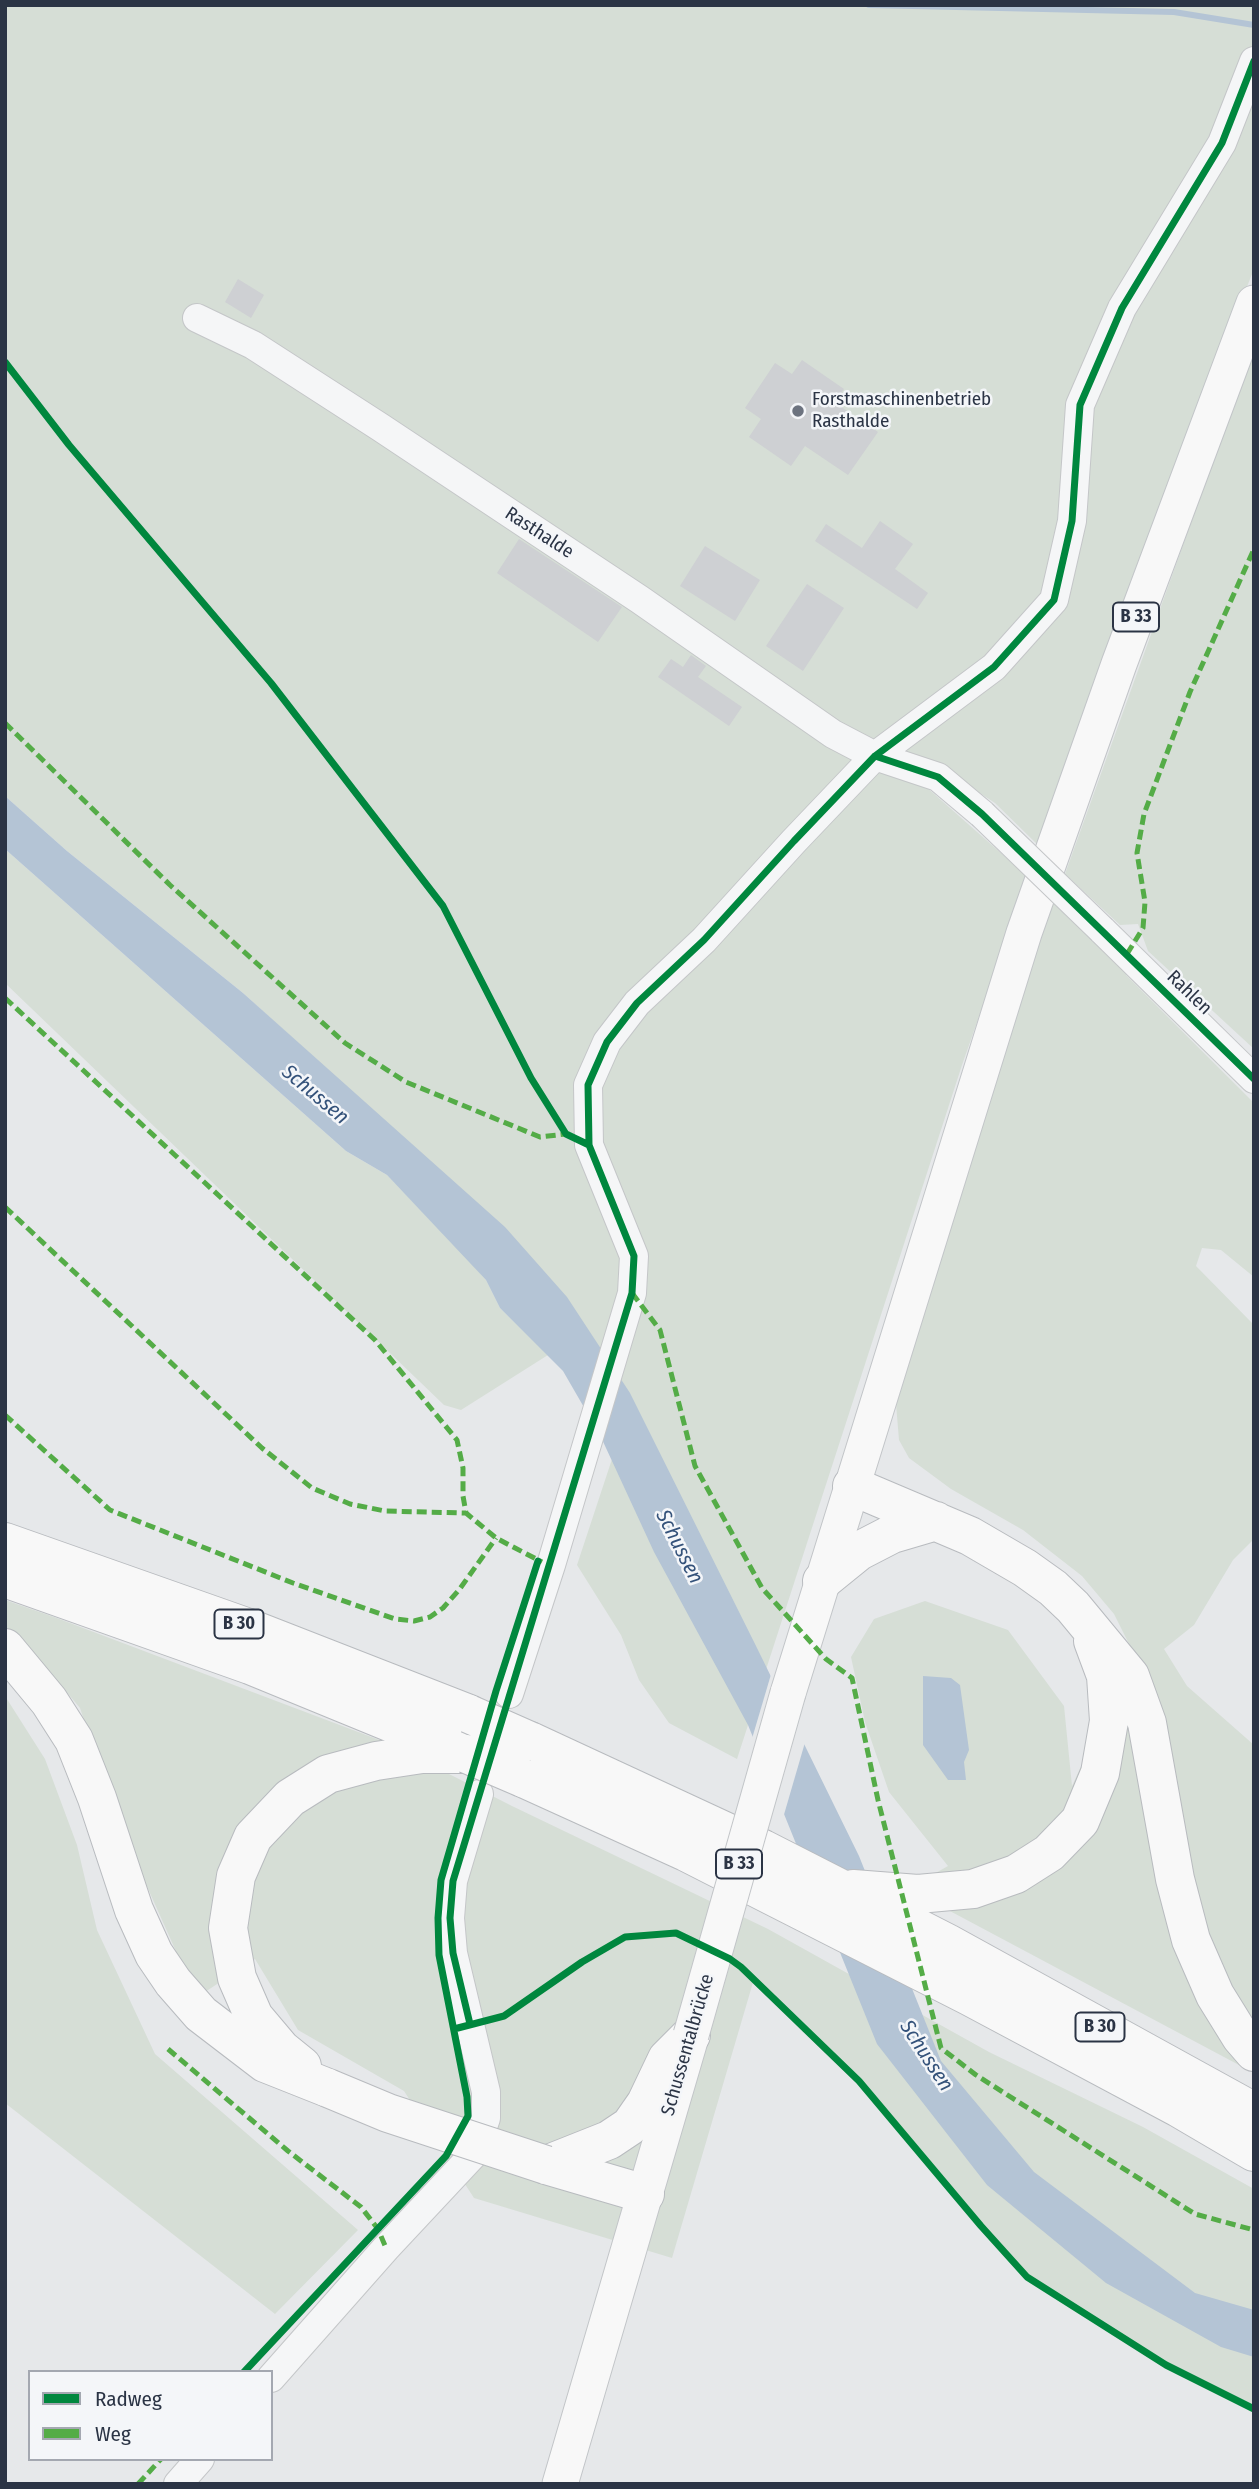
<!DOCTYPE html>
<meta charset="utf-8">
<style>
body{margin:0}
#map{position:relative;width:1259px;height:2489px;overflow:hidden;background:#e6e8ea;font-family:"Fira Sans Condensed",sans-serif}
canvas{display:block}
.frame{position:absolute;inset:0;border:7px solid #2b3445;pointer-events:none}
.legend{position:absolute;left:28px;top:2370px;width:245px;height:91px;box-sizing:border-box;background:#f4f6f9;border:2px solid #a4a8b1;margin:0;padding:9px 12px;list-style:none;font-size:21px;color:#2b3445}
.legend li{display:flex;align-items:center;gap:14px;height:35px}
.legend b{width:35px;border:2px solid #a4a8b1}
</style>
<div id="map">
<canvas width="1259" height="2489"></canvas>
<div class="frame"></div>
<ul class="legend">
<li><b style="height:9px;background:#00873e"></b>Radweg</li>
<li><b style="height:9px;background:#54ac47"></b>Weg</li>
</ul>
</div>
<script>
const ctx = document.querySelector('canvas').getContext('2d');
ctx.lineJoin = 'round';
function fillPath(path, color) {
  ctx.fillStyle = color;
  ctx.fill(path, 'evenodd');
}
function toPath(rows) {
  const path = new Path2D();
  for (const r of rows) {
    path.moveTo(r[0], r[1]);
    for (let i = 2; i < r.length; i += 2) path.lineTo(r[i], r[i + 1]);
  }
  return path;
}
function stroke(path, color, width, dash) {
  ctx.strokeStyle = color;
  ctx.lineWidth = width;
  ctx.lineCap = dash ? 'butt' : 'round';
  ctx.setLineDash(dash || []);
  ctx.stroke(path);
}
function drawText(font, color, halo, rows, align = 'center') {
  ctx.font = font + ' "Fira Sans Condensed",sans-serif';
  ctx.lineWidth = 5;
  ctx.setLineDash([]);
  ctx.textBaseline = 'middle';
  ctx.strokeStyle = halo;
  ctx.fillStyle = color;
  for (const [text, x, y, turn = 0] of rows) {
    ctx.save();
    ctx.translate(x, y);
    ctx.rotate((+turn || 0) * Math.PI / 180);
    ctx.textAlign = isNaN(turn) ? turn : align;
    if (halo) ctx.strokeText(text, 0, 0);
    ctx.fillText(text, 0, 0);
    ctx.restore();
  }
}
const green = toPath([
 [5,5,1254,5,1254,269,1131,580,1041,848,995,803,937,765,924,785,1028,877,962,1065,737,1759,669,1723,639,1680,621,1635,577,1565,615,1450,629,1393,367,1106,243,993,67,851,5,796],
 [1254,347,1254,1049,1148,951,1138,924,1120,925,1065,874],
 [5,849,346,1151,387,1175,468,1259,486,1280,500,1308,548,1355,461,1410,444,1405,5,983],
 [1052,898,1132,969,1126,975,1254,1103,1254,1277,1221,1250,1202,1248,1196,1266,1254,1325,1254,1539,1233,1560,1194,1625,1164,1649,1187,1686,1254,1745,1254,2073,918,1894,1049,1853,1133,1652,1114,1614,1082,1576,1023,1530,951,1489,909,1458,899,1440,896,1404],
 [5,1600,54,1617,390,1744,512,1806,768,1929,989,2052,1143,2127,1254,2189,1254,2409,1166,2365,1027,2277,981,2226,859,2081,754,1979,672,2258,474,2198,404,2091,298,2030,255,1959,205,1992,183,1967,120,1826,80,1708,22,1639,5,1626],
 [925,1601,1008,1630,1064,1706,1072,1786,1094,1738,1055,1832,974,1875,932,1875,948,1866,889,1792,865,1722,851,1657,874,1619],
 [5,1696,45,1759,77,1845,97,1930,155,2054,358,2230,275,2314,5,2103]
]);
const water = toPath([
 [5,796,67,851,243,993,505,1227,567,1297,630,1393,757,1648,859,1856,941,2061,1034,2172,1195,2293,1254,2310,1254,2357,1221,2347,1106,2283,987,2185,877,2044,748,1725,654,1552,600,1435,563,1371,500,1308,486,1280,387,1175,346,1151,5,849],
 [923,1676,951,1678,960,1685,969,1750,964,1762,966,1780,948,1780,923,1745]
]);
const pier = toPath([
 [772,1671,806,1739,783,1818,751,1742]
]);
const stream = toPath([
 [869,5,1174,12,1254,25]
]);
const building = toPath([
 [238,279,264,295,251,318,225,302],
 [802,360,844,389,834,402,878,432,848,475,805,446,791,466,749,437,761,419,745,408,775,363,792,374],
 [880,521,913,544,895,569,928,593,917,609,815,541,826,524,862,548],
 [519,539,622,607,598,642,497,573],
 [705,546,760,580,735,621,680,586],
 [807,584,844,608,803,671,766,646],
 [691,655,706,666,698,677,742,707,729,726,658,677,671,659,683,667]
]);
const minor = toPath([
 [197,318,253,345,380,427,639,599,833,734,875,756,938,777,982,814],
 [1102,930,1254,1079],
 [509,1694,551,1565,632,1293,634,1256,589,1145,588,1085,607,1042,637,1003,704,940,794,841,875,756,994,667,1054,600,1072,521,1080,405,1122,308,1222,143,1254,61],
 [271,2378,386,2248,473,2155,486,2118,486,2092,453,1953,450,1918,453,1881,479,1794],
 [178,2484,200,2459]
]);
const major = toPath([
 [788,1693,1024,933,1119,664,1254,303],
 [560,2484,691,2037]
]);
const highway = toPath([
 [852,1486,970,1536,1025,1568,1053,1588,1073,1607,1130,1676,1147,1723,1175,1879,1191,1940,1215,1995,1241,2037,1254,2052],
 [5,1542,246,1627,469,1714],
 [5,1578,250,1665,455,1749],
 [822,1581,859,1551,892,1534,936,1521],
 [5,1648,49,1701,74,1740,97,1798,134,1910,154,1954,173,1982,201,2014,265,2063,328,2088],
 [530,1741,763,1849,947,1943,1254,2112],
 [523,1778,686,1852,969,1996,1179,2108,1254,2152],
 [853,1889,918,1894,973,1889,1016,1874,1049,1853,1080,1821,1100,1773,1109,1721,1106,1676,1093,1641],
 [302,2066,281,2049,254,2017,237,1978,228,1928,236,1876,253,1837,290,1798,328,1774,376,1761,422,1754,467,1754],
 [546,2165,609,2140,630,2126,646,2103,667,2059,691,2035],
 [546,2165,645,2194]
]);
const minorBridge = toPath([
 [982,814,1102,930]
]);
const majorBridge = toPath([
 [691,2035,788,1693]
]);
const highwayBridge = toPath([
 [469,1714,530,1741],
 [467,1754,523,1778],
 [328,2088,388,2113,546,2165]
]);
const quiet = toPath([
 [5,723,170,885,345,1043,406,1082,540,1137,566,1134],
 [1127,954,1143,928,1145,902,1137,853,1144,814,1190,692,1254,549],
 [5,998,375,1340,457,1440,463,1468,463,1496,466,1513,496,1538,542,1562],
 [5,1207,262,1448,312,1488,350,1504,385,1511,466,1513],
 [632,1293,660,1330,695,1466,762,1588,826,1659,852,1678,878,1800,941,2048,976,2075,1195,2214,1254,2230],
 [5,1415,110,1510,293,1583,395,1619,414,1621,430,1617,443,1608,459,1590,496,1538],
 [168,2049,288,2151,361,2207,378,2229,386,2248],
 [138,2484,161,2459]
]);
const cycleway = toPath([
 [5,362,69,445,271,683,443,906,531,1078,566,1134,589,1145],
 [875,756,938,777,982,814,1254,1079],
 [470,2024,453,1953,450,1918,453,1881,632,1293,634,1256,589,1145,588,1085,607,1042,637,1003,704,940,794,841,875,756,994,667,1054,600,1072,521,1080,405,1122,308,1222,143,1254,61],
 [454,2029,504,2016,582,1962,625,1937,676,1933,730,1959,741,1967,859,2081,981,2226,1027,2277,1166,2365,1254,2409],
 [244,2372,446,2156,468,2116,467,2097,439,1955,438,1918,441,1880,496,1691,538,1561]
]);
const markers = [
 [798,411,7,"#6c737f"]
];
const shields = [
 [1136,617,46],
 [239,1624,49],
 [739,1864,46],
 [1100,2027,49]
];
const shieldNames = [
 ["B 33",1136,617],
 ["B 30",239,1624],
 ["B 33",739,1864],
 ["B 30",1100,2027]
];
const poiNames = [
 ["Forstmaschinenbetrieb",812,400],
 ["Rasthalde",812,422]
];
const streetNames = [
 ["Rasthalde",539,533,33],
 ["Rahlen",1189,993,44],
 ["Schussentalbrücke",688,2045,-74]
];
const waterNames = [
 ["Schussen",315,1095,40],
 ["Schussen",679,1547,63],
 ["Schussen",926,2056,57]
];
fillPath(green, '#d6ded6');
fillPath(water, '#b4c4d5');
fillPath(pier, '#e6e8ea');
stroke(stream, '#b4c4d5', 6);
fillPath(building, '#ced0d3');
stroke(minor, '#c4c6c8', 30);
stroke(major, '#c2c5c8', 37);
stroke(highway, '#b8bbbf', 40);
stroke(minor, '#f5f6f7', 28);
stroke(major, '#f8f8f8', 35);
stroke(highway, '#f8f8f8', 38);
stroke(minorBridge, '#c4c6c8', 30, []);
stroke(majorBridge, '#c2c5c8', 37, []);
stroke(highwayBridge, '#b8bbbf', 40, []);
stroke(minorBridge, '#f5f6f7', 28);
stroke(majorBridge, '#f8f8f8', 35);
stroke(highwayBridge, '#f8f8f8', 38);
stroke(quiet, '#54ac47', 5, [10, 5]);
stroke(cycleway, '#00873e', 7);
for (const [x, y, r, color] of markers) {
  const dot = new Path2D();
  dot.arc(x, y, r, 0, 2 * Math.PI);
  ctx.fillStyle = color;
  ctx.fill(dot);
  stroke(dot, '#f4f6f9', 2.5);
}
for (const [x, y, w] of shields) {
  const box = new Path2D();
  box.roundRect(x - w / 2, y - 14.5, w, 29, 5);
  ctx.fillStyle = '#f4f6f9';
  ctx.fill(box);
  stroke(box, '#2b3445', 2);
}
drawText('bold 18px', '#2b3445', null, shieldNames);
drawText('19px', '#2b3445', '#f4f6f9', poiNames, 'left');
drawText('19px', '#2b3445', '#f4f6f9', streetNames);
drawText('italic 21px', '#34527a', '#f4f6f9', waterNames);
</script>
